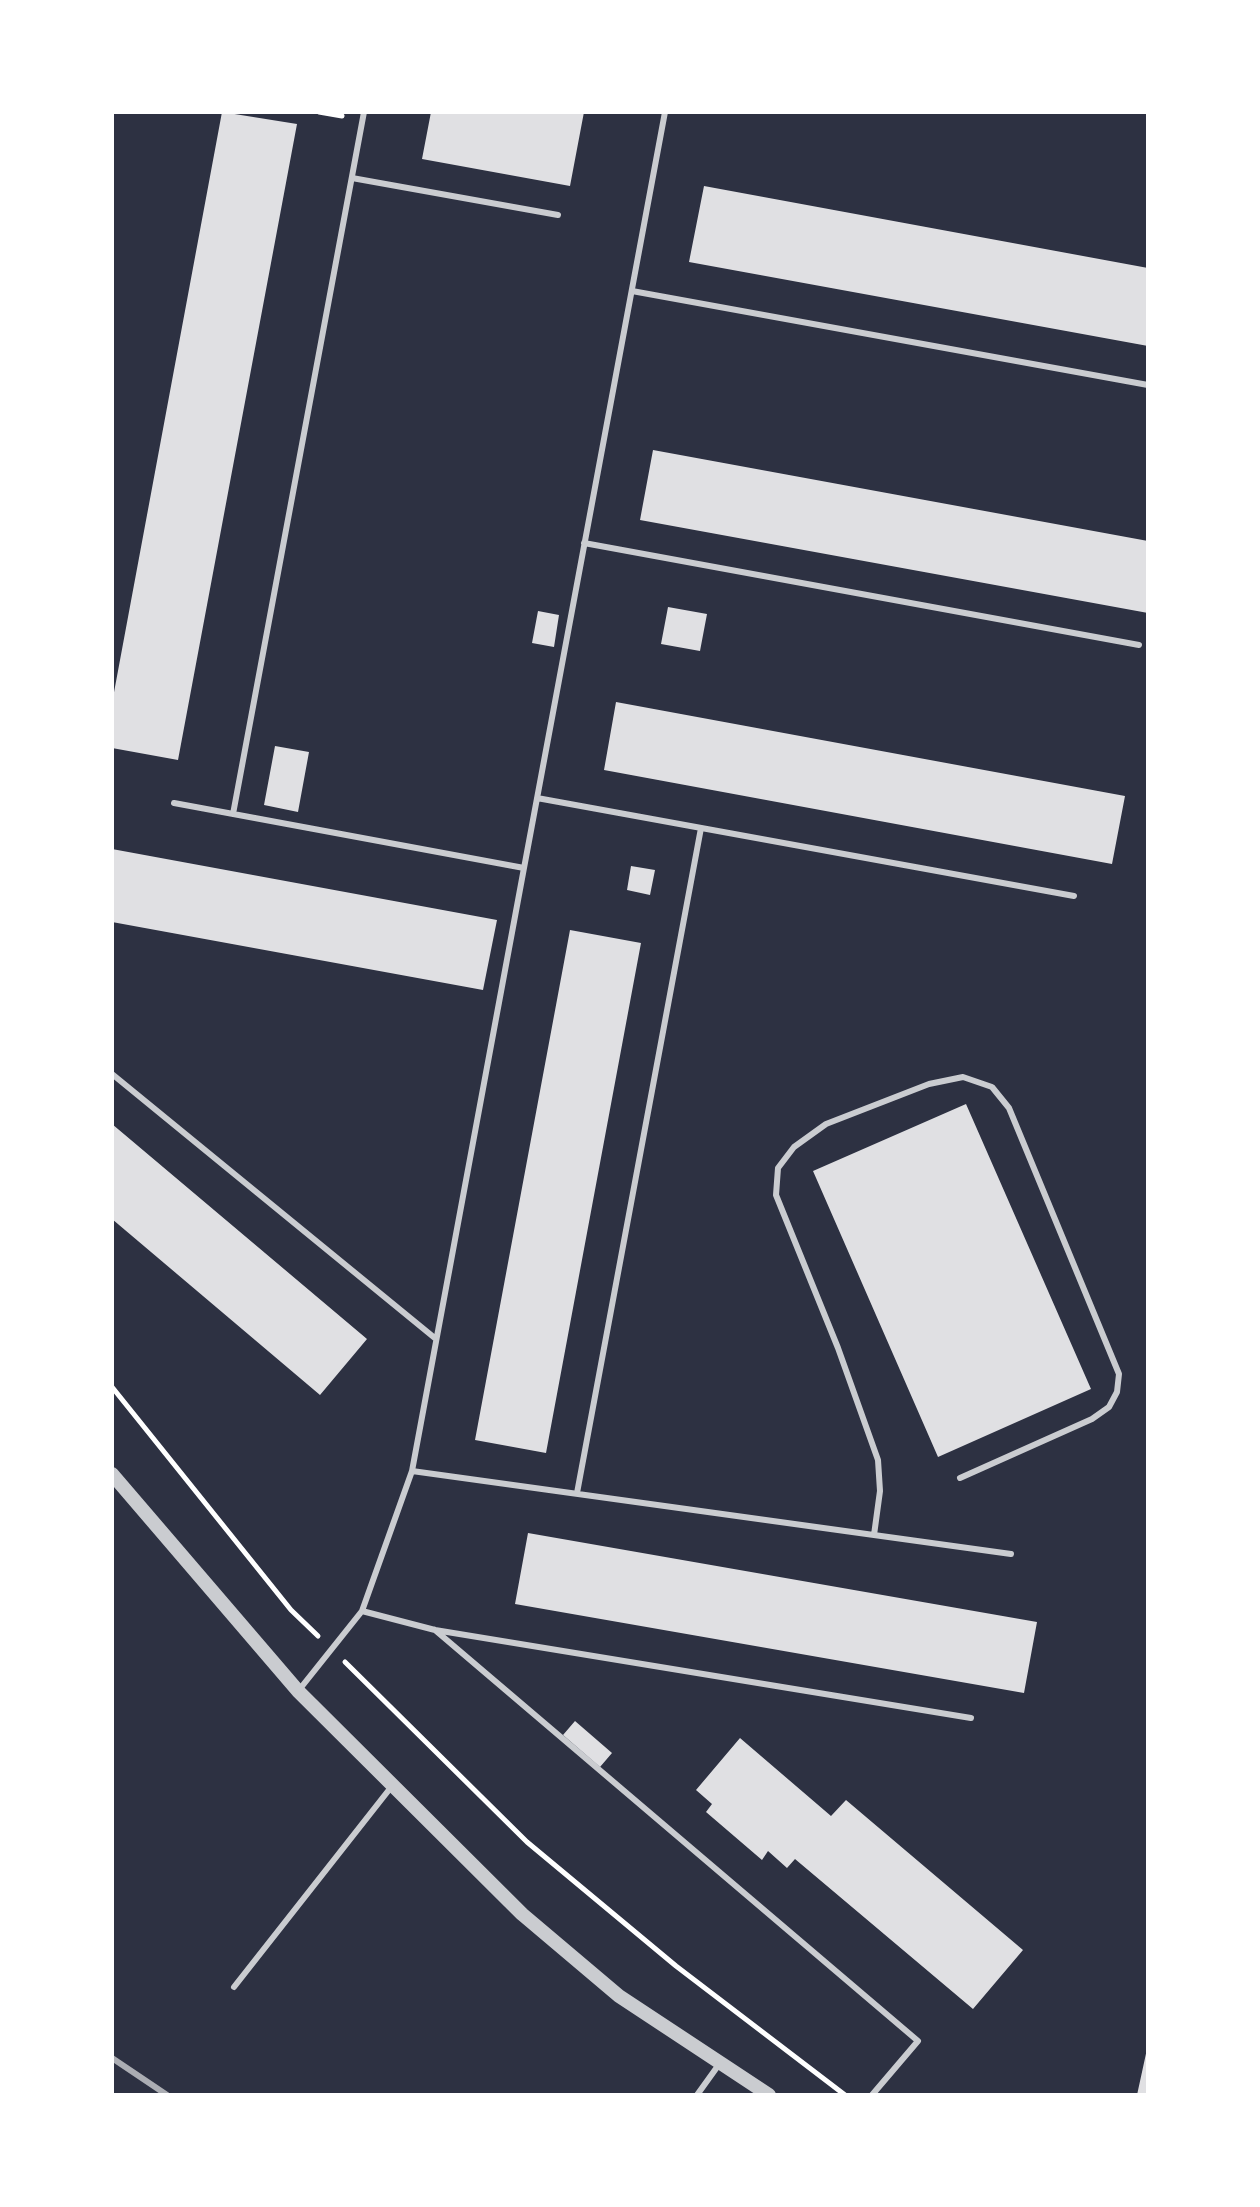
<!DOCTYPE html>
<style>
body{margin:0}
#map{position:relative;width:1260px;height:2207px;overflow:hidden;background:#2d3142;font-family:Ubuntu,sans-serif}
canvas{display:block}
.frame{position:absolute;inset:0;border:114px solid #fff;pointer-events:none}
</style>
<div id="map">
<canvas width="1260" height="2207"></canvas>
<div class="frame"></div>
</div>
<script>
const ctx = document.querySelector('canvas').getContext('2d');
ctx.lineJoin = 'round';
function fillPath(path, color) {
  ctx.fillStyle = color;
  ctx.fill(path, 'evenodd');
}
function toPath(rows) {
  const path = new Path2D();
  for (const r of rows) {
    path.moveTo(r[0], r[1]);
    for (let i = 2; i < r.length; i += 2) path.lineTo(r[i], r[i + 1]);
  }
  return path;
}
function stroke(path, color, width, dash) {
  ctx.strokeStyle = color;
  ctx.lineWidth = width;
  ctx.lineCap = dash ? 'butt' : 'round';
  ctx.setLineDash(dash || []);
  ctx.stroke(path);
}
const building = toPath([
 [222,112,297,124,178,760,112,748,112,703],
 [431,112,584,112,570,186,422,159],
 [704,186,1148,268,1148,346,689,262],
 [653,450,1148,541,1148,613,640,520],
 [668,607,707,614,700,651,661,644],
 [538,611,559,615,554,647,532,643],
 [616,702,1125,796,1112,864,604,770],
 [275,746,309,752,298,812,264,805],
 [112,849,497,920,483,990,112,922],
 [631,866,655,870,650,895,627,890],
 [570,930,641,943,546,1453,475,1440],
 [966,1104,1091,1389,938,1457,813,1171],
 [112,1124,367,1339,320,1395,112,1219],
 [528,1533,1037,1622,1024,1693,515,1604],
 [575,1721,612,1753,600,1767,563,1735],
 [740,1738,831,1816,846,1800,1023,1950,973,2009,795,1859,787,1868,768,1851,762,1860,706,1812,712,1804,696,1790],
 [1147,2049,1148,2095,1137,2095]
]);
const path = toPath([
 [319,112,342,116],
 [112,1387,291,1610,318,1636],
 [345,1662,527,1842,676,1966,845,2095]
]);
const service = toPath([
 [352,178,558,215],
 [632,291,1148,385],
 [584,543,1139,645],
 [537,798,1074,896],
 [174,803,524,868,412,1471,362,1611,299,1690],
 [233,814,364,112],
 [524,868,665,112],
 [112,1074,436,1339],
 [412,1471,1011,1554],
 [577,1493,701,828],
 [874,1535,880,1491,878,1460,838,1348,776,1195,778,1168,794,1147,826,1124,929,1084,963,1077,992,1087,1009,1108,1119,1374,1117,1392,1109,1407,1092,1419,960,1478],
 [362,1611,435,1630,971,1718],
 [435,1630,918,2041,872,2095],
 [234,1987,392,1786],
 [697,2095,720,2063]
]);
const tertiary = toPath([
 [112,1474,298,1691,522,1914,619,1996,769,2095]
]);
const rail = toPath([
 [112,2058,167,2095]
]);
fillPath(building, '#e0e0e3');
stroke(path, '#fff', 5);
stroke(service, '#caccd0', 6);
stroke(tertiary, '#caccd0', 14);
stroke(rail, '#abadb3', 6);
</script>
